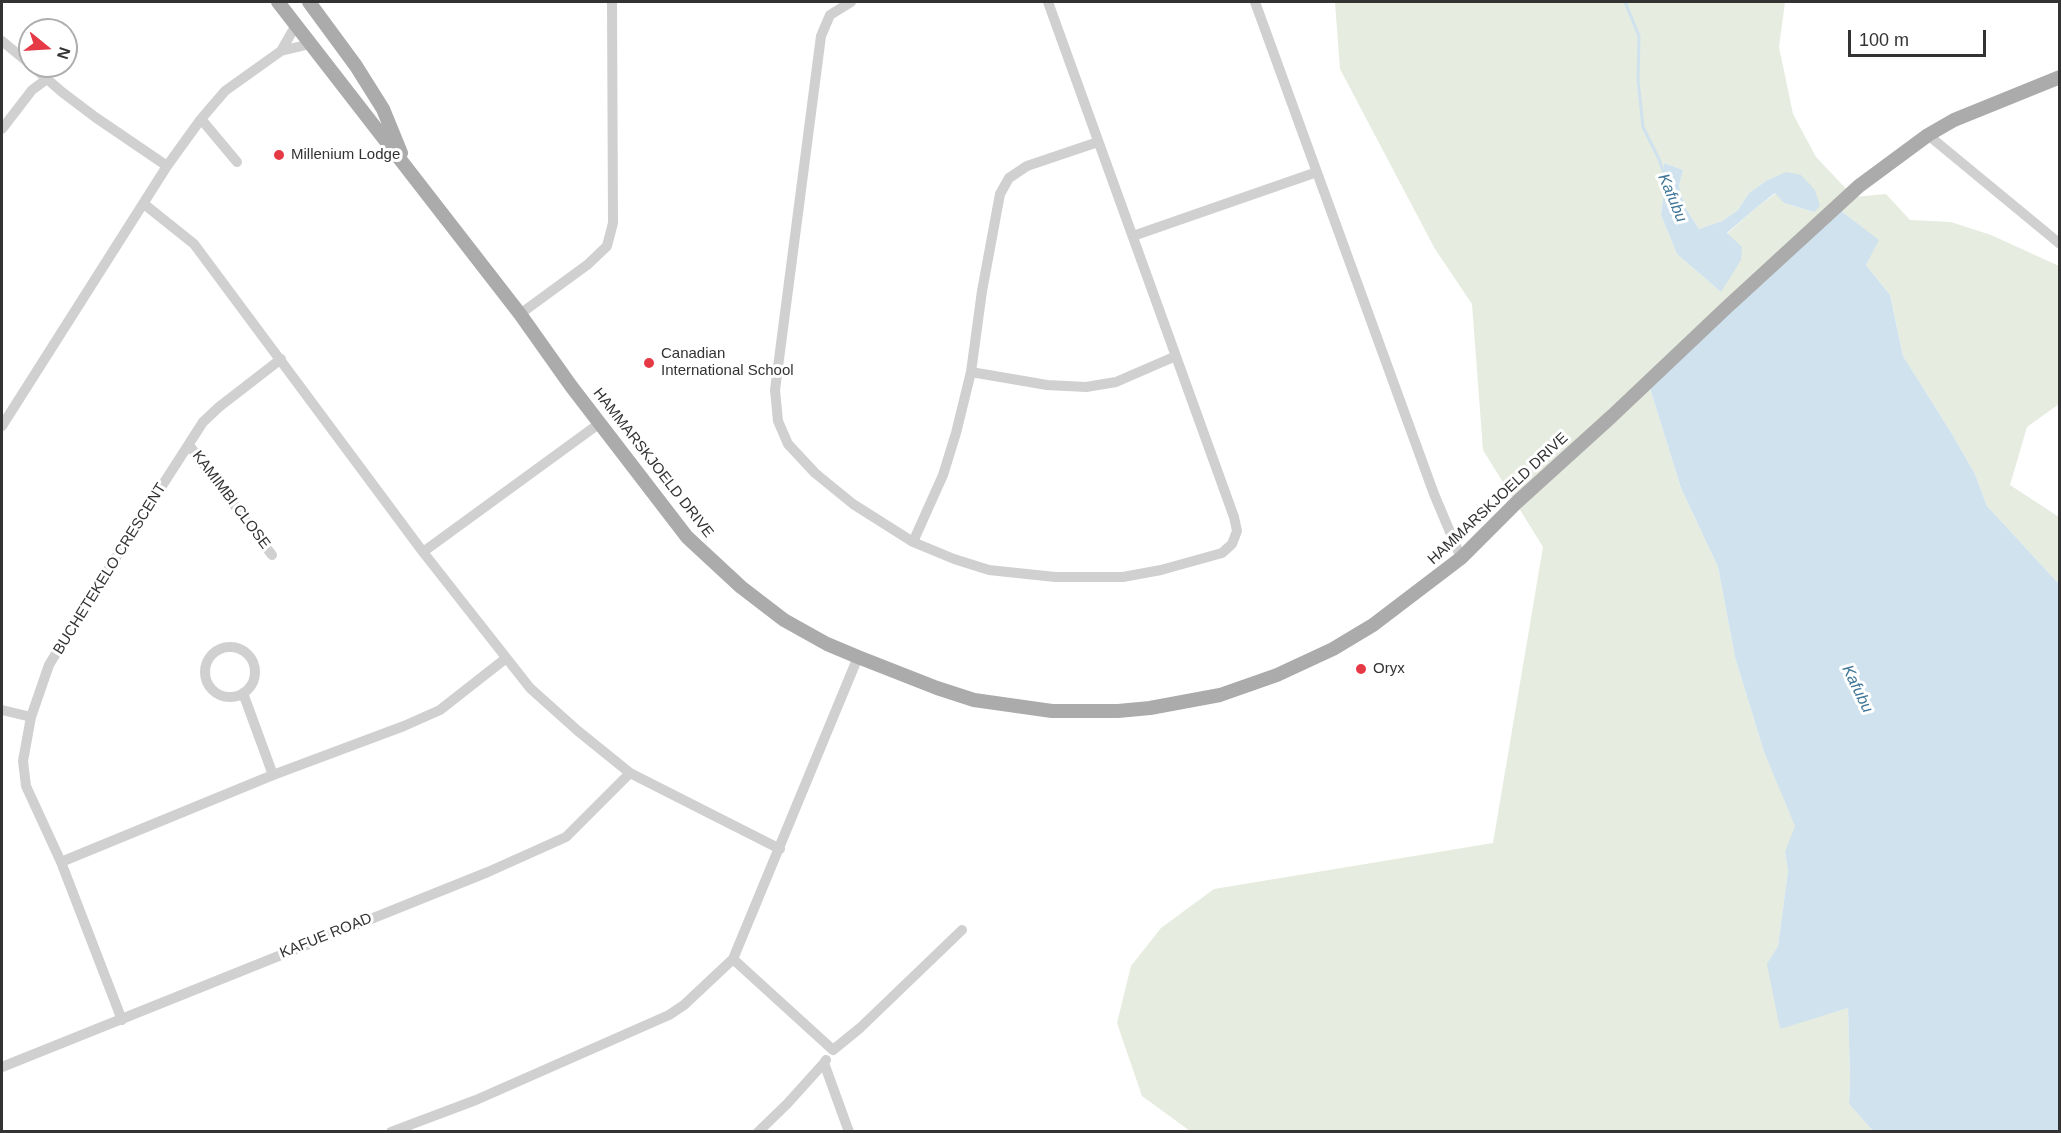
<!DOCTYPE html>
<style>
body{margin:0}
#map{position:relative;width:2061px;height:1133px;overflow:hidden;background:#fff;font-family:Helvetica,sans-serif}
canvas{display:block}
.frame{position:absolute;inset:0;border:3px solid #333;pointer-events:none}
.north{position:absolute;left:18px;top:18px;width:60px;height:60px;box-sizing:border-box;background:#fff;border:2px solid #adadad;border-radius:50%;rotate:108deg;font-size:16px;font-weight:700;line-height:24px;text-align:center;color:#333}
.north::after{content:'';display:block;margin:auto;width:21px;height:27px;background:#e63946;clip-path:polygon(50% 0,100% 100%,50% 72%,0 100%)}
.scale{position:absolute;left:1848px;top:30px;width:138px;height:27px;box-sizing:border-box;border:3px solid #333;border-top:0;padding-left:8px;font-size:18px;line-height:21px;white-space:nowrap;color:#333;-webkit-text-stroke:4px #fff;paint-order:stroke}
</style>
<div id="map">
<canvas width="2061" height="1133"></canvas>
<div class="frame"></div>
<div class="north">N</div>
<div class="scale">100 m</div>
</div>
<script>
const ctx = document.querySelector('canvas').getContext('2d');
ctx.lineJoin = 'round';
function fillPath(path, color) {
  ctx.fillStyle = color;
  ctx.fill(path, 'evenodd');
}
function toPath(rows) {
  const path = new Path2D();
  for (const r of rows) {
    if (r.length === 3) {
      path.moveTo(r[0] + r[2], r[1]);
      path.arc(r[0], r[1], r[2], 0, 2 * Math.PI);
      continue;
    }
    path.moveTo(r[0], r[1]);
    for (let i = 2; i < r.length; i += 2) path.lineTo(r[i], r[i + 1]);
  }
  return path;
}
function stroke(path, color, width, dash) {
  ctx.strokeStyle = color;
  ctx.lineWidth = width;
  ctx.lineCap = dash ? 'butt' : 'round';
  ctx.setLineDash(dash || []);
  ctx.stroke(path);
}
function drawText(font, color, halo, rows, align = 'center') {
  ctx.font = font + ' Helvetica,sans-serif';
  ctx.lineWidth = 6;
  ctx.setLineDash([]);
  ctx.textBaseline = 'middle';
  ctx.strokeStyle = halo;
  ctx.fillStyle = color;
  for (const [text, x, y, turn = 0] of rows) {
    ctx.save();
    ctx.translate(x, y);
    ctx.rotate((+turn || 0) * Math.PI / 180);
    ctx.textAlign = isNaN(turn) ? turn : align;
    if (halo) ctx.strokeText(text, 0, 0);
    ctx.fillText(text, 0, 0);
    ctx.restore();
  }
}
const green = toPath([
 [1335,2,1785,2,1779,47,1793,114,1816,157,1854,197,1886,194,1910,220,1951,222,1991,235,2059,266,2059,404,2027,427,2010,485,2059,517,2059,584,1987,506,1975,474,1952,434,1903,356,1890,295,1866,265,1878,240,1836,207,1648,382,1681,488,1718,567,1735,657,1764,752,1796,826,1785,852,1788,871,1778,946,1768,964,1780,1028,1848,1008,1850,1078,1849,1104,1873,1131,1190,1131,1142,1096,1117,1023,1131,966,1161,928,1214,889,1493,843,1543,547,1483,450,1472,304,1435,249,1340,69],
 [1664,163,1683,170,1679,186,1685,207,1699,229,1722,221,1738,210,1749,193,1766,181,1814,212,1784,203,1776,193,1751,212,1727,234,1721,292,1677,254,1661,215,1664,190]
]);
const water = toPath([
 [1664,163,1683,170,1679,186,1685,207,1699,229,1722,221,1738,210,1749,193,1766,181,1786,172,1801,175,1815,190,1820,206,1814,212,1784,203,1775,193,1751,212,1727,233,1742,247,1741,260,1721,292,1677,254,1661,215,1664,190],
 [1836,207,1879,240,1866,265,1890,295,1903,356,1952,434,1975,474,1987,506,2059,584,2059,1131,1873,1131,1849,1104,1850,1078,1848,1008,1780,1029,1767,964,1778,946,1788,871,1785,852,1795,826,1764,752,1735,657,1718,567,1681,488,1648,382]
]);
const stream = toPath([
 [1625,2,1639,36,1638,80,1643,127,1659,159,1665,177]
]);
const minor = toPath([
 [851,2,830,15,821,36,775,390,778,421,788,444,815,473,853,504,913,542,954,559,989,570,1055,577,1123,577,1161,570,1222,553,1232,544,1237,531,1234,517,1048,2],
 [1255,2,1434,494,1461,558],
 [2,41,30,64],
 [281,51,296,25],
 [32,66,62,92,95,117,167,166],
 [201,119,237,162],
 [2,129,32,90,47,79],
 [1928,135,2060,244],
 [144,204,194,244,423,552,530,688,578,731,630,773,780,849],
 [1133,236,1317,172],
 [520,314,587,265,607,246,613,223,612,2],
 [971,372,1047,385,1086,387,1116,382,1176,356],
 [2,426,167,166,201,119,225,91,281,51,310,44],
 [189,445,272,555],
 [913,542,943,475,956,433,971,372,982,291,1000,194,1009,178,1027,166,1098,142],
 [423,552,600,423],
 [230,672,25],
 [243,693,273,775],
 [2,710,31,717],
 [61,862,273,775,404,726,440,710,505,659],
 [733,959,833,1050,860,1028,962,930],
 [122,1020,61,862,26,786,23,761,31,717,49,665,81,612,203,422,219,407,281,359],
 [826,1060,824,1063,849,1132],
 [2,1067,488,872,566,837,630,773],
 [391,1132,476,1100,669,1015,684,1005,733,959,858,657],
 [758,1132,787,1104,824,1063]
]);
const major = toPath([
 [278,2,520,314,571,386,687,537,741,587,784,620,827,644,858,657,937,688,974,700,1052,711,1118,711,1150,708,1220,695,1277,675,1333,649,1373,625,1461,558,1516,503,1612,416,1726,308,1859,186,1928,135,1954,120,2060,77],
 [309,2,356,66,383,109,401,153]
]);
const markers = [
 [279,155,6,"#e63946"],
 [649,363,6,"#e63946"],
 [1361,669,6,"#e63946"]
];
const poiNames = [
 ["Millenium Lodge",291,155],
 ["Canadian",661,354],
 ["International School",661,371],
 ["Oryx",1373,669]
];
const streetNames = [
 ["HAMMARSKJOELD DRIVE",653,463,52],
 ["HAMMARSKJOELD DRIVE",1498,499,-43],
 ["KAMIMBI CLOSE",231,500,53],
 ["BUCHETEKELO CRESCENT",110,569,-58],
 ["KAFUE ROAD",326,936,-22]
];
const waterNames = [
 ["Kafubu",1672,198,67],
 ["Kafubu",1857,689,64]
];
fillPath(green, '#e6ecdf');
fillPath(water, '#cfe2ee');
stroke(stream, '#cfe2ee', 3);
stroke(minor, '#d0d0d0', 10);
stroke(major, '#ababab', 14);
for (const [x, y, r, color] of markers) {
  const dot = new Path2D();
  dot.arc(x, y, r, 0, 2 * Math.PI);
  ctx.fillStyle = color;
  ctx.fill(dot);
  stroke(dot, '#fff', 2);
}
drawText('15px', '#333', '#fff', poiNames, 'left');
drawText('15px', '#333', '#fff', streetNames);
drawText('italic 16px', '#3f7597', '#fff', waterNames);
</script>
